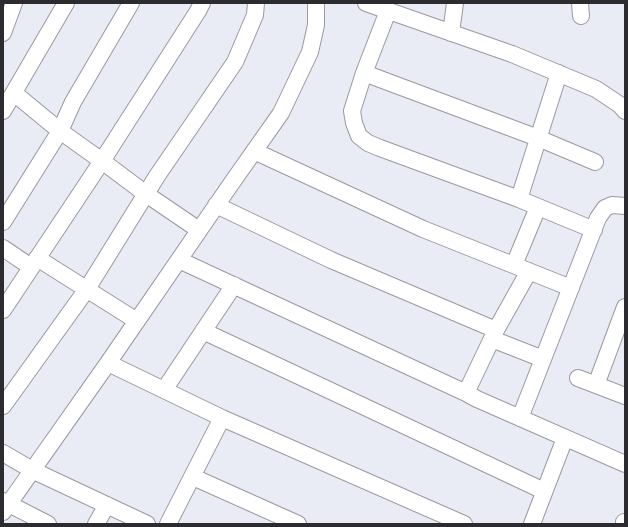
<!DOCTYPE html>
<style>
body{margin:0}
#map{position:relative;width:628px;height:527px;overflow:hidden;background:#eaecf5;font-family:Figtree,sans-serif}
canvas{display:block}
.frame{position:absolute;inset:0;border:4px solid #2c2c30;pointer-events:none}
</style>
<div id="map">
<canvas width="628" height="527"></canvas>
<div class="frame"></div>
</div>
<script>
const ctx = document.querySelector('canvas').getContext('2d');
ctx.lineJoin = 'round';
function toPath(rows) {
  const path = new Path2D();
  for (const r of rows) {
    path.moveTo(r[0], r[1]);
    for (let i = 2; i < r.length; i += 2) path.lineTo(r[i], r[i + 1]);
  }
  return path;
}
function stroke(path, color, width, dash) {
  ctx.strokeStyle = color;
  ctx.lineWidth = width;
  ctx.lineCap = dash ? 'butt' : 'round';
  ctx.setLineDash(dash || []);
  ctx.stroke(path);
}
const minor = toPath([
 [366,3,512,54,596,89,620,105,625,111],
 [580,3,581,16],
 [388,11,364,73,352,111,354,123,359,136,368,143,380,148,519,199,594,230],
 [3,33,14,3],
 [451,33,455,3],
 [364,73,538,138,595,162],
 [14,93,60,131,102,161,146,194,199,230],
 [3,111,66,3],
 [254,151,423,229,571,288],
 [519,199,559,73],
 [216,205,331,260,496,330],
 [3,222,60,131,73,102,131,3],
 [3,248,31,267],
 [37,258,137,321],
 [179,260,466,393,477,399,625,464],
 [514,265,538,207],
 [3,310,102,161,198,11,202,3],
 [203,331,544,491],
 [492,339,543,359],
 [108,363,222,418,464,524],
 [578,378,625,396],
 [596,385,625,307],
 [164,390,234,285],
 [466,393,496,330,529,271],
 [3,406,87,289,157,176,235,62,255,15,256,3],
 [520,418,598,218,605,208,612,205,625,206],
 [3,453,32,470,147,524],
 [193,477,298,524],
 [3,501,48,524],
 [3,512,108,363,231,184,281,113,310,52,316,25,316,3],
 [624,522,625,522],
 [96,524,107,505],
 [168,524,222,418],
 [532,524,565,438]
]);
stroke(minor, '#9899a1', 18);
stroke(minor, '#fff', 16);
</script>
